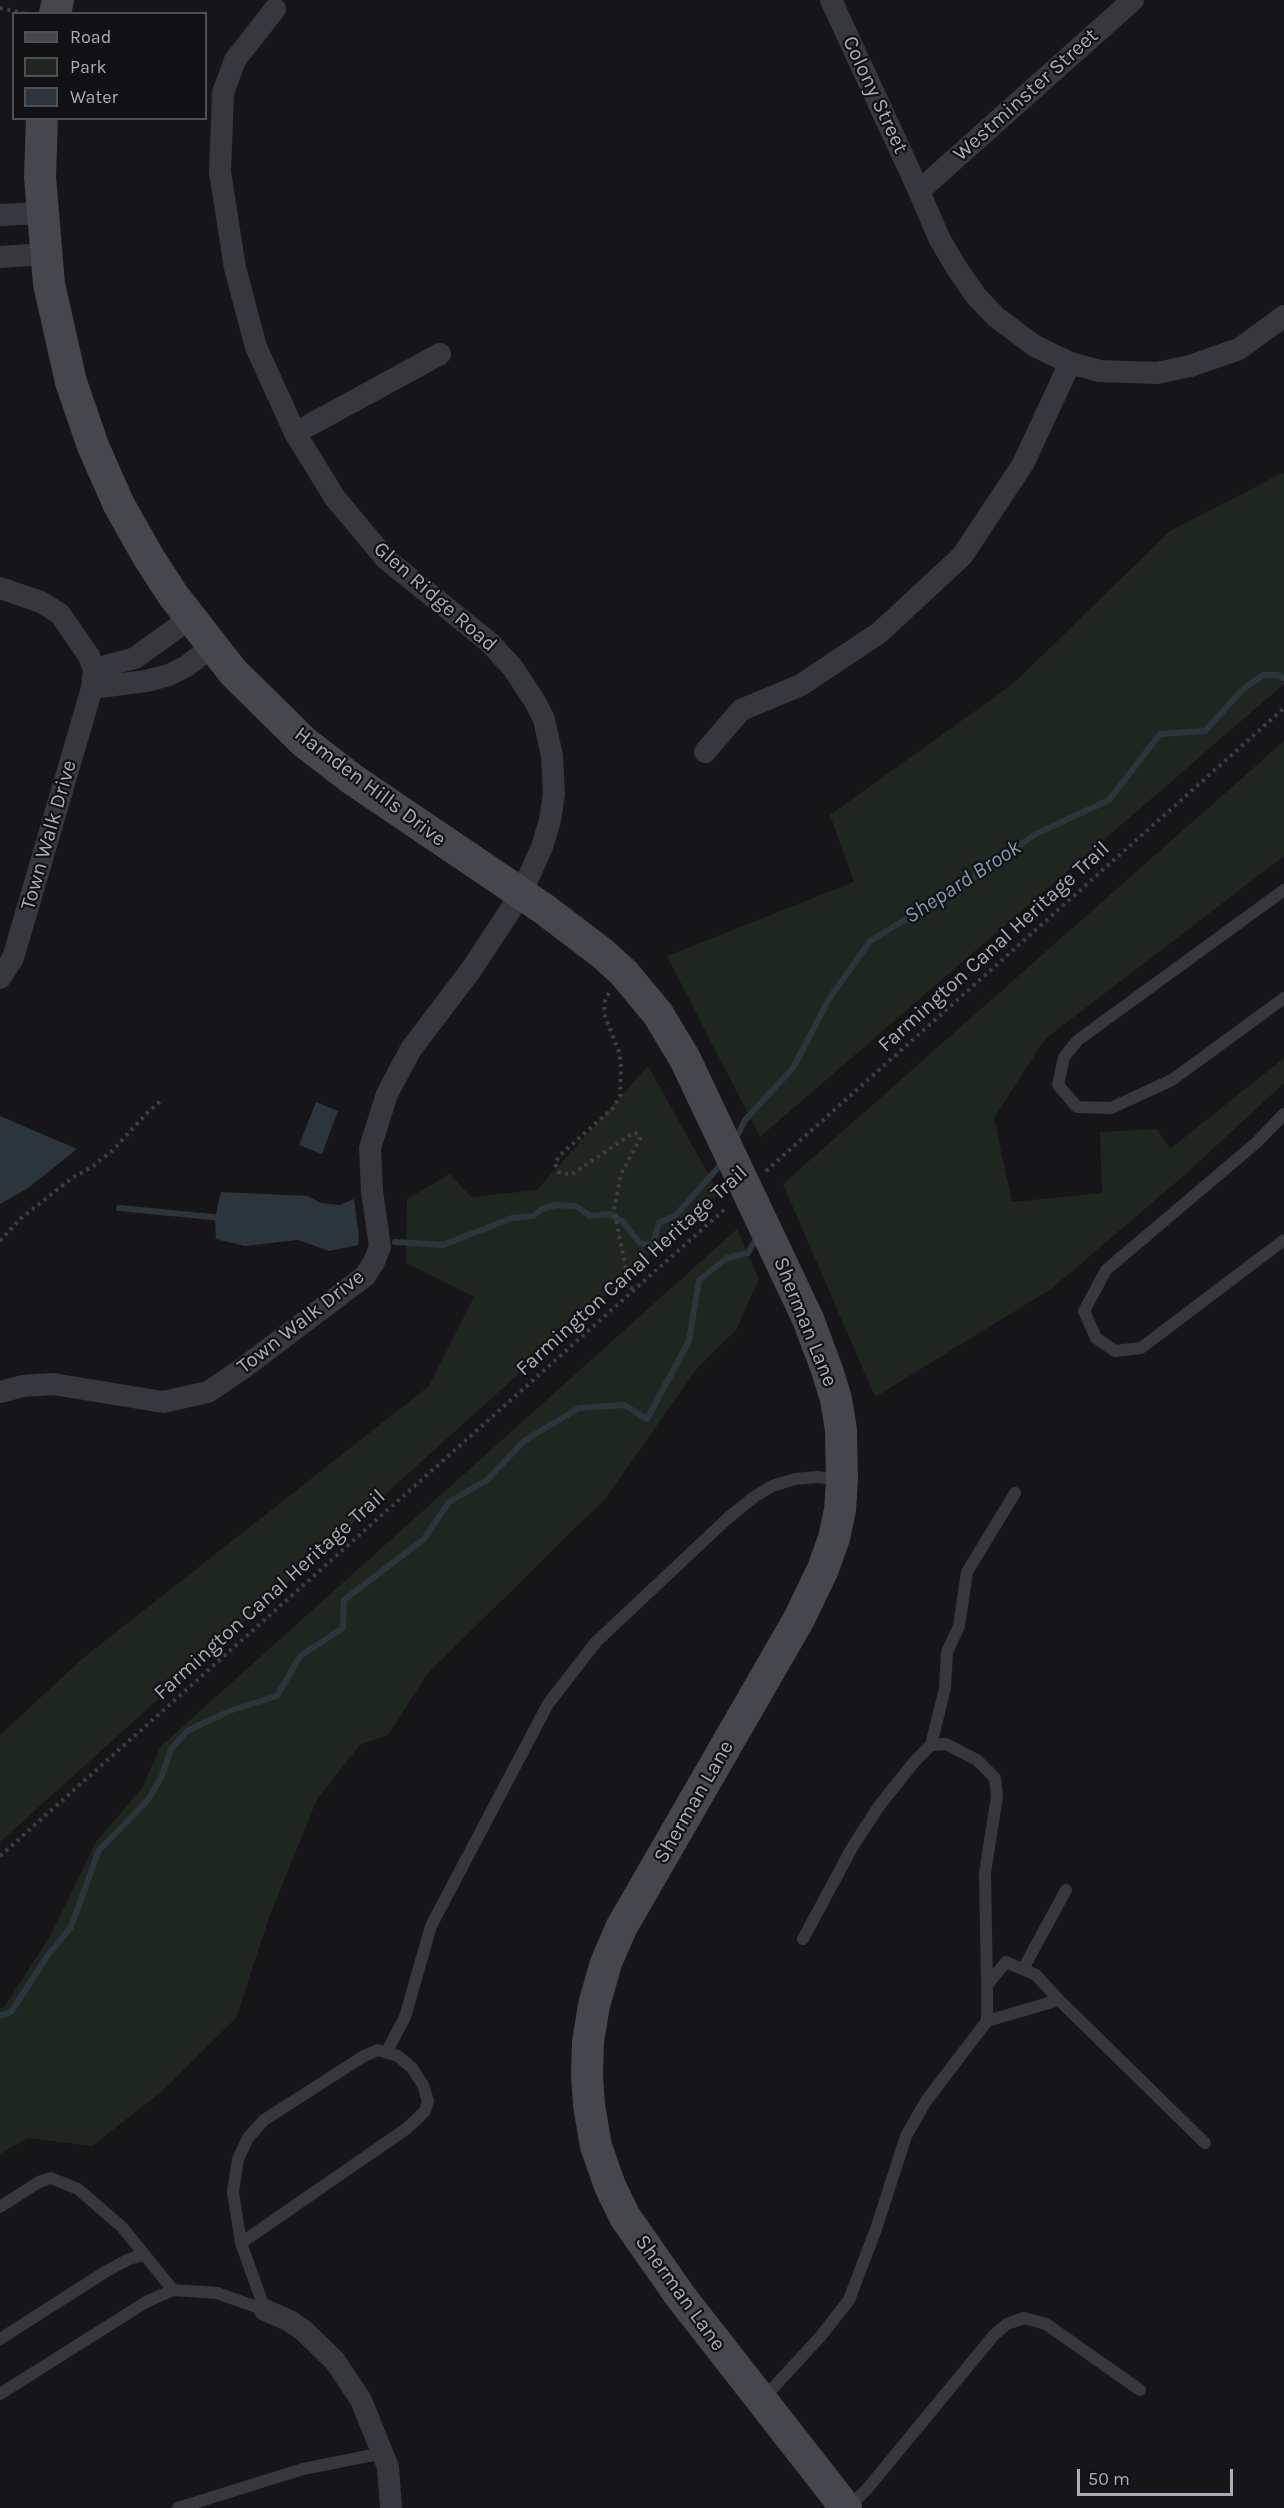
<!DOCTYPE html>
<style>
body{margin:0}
#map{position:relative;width:1284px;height:2508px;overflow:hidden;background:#161618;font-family:Karla,sans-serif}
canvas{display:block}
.legend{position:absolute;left:12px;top:12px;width:195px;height:108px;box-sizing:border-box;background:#111113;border:2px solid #4d4f55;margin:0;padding:8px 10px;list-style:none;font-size:18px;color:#a8adb8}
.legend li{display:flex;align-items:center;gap:12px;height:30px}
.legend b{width:30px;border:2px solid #4d4f55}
.scale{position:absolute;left:1077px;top:2469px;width:156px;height:27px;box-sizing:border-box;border:3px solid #a8adb8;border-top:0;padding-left:8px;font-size:18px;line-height:21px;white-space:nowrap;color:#a8adb8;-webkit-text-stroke:4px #111113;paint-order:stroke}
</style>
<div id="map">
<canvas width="1284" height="2508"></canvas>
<ul class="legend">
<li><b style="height:8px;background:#45474d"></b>Road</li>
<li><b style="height:16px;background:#1e261f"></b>Park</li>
<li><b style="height:16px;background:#2c353c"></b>Water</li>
</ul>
<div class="scale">50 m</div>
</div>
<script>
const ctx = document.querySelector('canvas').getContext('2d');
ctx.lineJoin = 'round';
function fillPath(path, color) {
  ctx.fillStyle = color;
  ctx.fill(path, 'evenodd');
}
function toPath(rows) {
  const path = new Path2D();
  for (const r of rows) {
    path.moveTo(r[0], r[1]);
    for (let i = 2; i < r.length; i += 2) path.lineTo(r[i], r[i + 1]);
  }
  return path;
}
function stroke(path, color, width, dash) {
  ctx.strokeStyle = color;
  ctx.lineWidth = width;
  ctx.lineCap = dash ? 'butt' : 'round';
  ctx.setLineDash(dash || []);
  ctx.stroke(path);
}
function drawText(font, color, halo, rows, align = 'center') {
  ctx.font = font + ' Karla,sans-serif';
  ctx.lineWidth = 4.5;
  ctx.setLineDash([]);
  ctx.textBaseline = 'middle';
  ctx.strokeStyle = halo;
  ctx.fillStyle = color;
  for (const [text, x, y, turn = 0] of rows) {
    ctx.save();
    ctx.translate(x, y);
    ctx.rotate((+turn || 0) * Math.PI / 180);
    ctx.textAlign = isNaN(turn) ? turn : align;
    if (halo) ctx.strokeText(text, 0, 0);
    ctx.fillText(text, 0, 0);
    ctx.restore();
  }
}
const green = toPath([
 [1284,472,1284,684,760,1137,667,956,854,882,830,815,1014,683,1170,531],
 [1284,741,1284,856,1045,1039,994,1118,1012,1202,1102,1193,1100,1132,1157,1129,1170,1149,1284,1058,1284,1083,1189,1171,1051,1289,875,1397,783,1184],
 [648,1066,719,1193,0,1842,0,1735,82,1659,429,1386,474,1297,406,1263,407,1199,450,1174,471,1197,537,1190],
 [737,1229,759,1279,736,1330,698,1367,606,1498,428,1673,388,1735,360,1745,317,1799,270,1915,236,2018,160,2093,92,2146,28,2138,0,2154,0,2008,4,2007,49,1938,96,1842,142,1788,161,1746]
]);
const water = toPath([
 [316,1102,338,1111,322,1154,299,1145],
 [0,1116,77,1149,27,1189,0,1204],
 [221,1192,307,1196,321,1203,340,1205,354,1199,359,1237,358,1245,329,1251,298,1240,245,1246,216,1239,215,1218]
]);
const stream = toPath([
 [735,1141,745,1120,793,1068,829,999,870,941,966,883,1036,834,1109,800,1160,734,1205,731,1243,689,1263,675,1278,675,1284,678],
 [119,1208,223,1218],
 [395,1242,443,1245,512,1218,533,1216,542,1209,556,1205,576,1206,590,1216,609,1214,622,1221,640,1243,652,1246,659,1223,676,1215,723,1162],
 [0,2016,11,2012,48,1955,71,1927,99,1850,148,1800,162,1776,171,1749,187,1731,232,1710,277,1696,300,1656,343,1628,344,1600,424,1539,449,1502,487,1480,524,1441,579,1408,624,1405,647,1419,689,1341,699,1280,727,1258,748,1253,757,1237]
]);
const path = toPath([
 [0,8,27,14],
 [609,993,604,1003,605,1016,619,1052,621,1064,620,1096,613,1108,559,1156,555,1164,559,1172,571,1175,633,1133,639,1134,640,1139,621,1174,614,1209,629,1285,633,1290],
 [766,1171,1284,708],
 [0,1241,20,1219,72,1178,92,1167,113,1150,146,1114,163,1099],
 [0,1856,727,1207]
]);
const lane = toPath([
 [1284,890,1078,1040,1064,1057,1058,1085,1077,1107,1111,1108,1172,1080,1284,998],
 [1284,1114,1256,1143,1106,1270,1084,1311,1096,1338,1115,1351,1141,1348,1284,1240],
 [931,1745,945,1688,947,1652,959,1626,967,1572,1015,1493],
 [803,1939,853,1846,879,1806,915,1761,931,1745,946,1744,977,1760,995,1778,997,1796,985,1873,987,1985],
 [1023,1969,1066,1890],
 [987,2021,987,1985,1006,1962,1036,1975,1059,2000],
 [387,2051,405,2017,431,1926,548,1704,596,1642,728,1518,754,1497,772,1486,795,1479,818,1477,841,1480],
 [0,2207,39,2182,51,2178,78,2189,122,2227,173,2290],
 [241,2243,406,2129,419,2117,425,2111,428,2101,423,2085,412,2068,398,2056,378,2050,364,2056,264,2120,248,2138,238,2159,233,2192,241,2243,265,2310],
 [0,2339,105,2272,129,2259,144,2255],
 [0,2394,146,2302,173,2290,217,2293,265,2310],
 [761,2401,820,2337,849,2300,876,2229,906,2136,926,2101,987,2021,1059,2000,1205,2143],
 [178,2508,303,2469,383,2453],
 [848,2508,867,2489,994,2335,1007,2324,1024,2318,1046,2324,1140,2390]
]);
const street = toPath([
 [831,0,919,191,939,238,956,267,976,296,996,317,1035,346,1070,363,1100,371,1157,373,1190,366,1239,349,1284,316],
 [919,191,1133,0],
 [0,215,42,213],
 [0,257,45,254],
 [295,433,440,354],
 [0,588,41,602,60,614,89,656,94,669,92,688,13,958,0,978],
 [94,669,135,658,189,619],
 [92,688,146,681,169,675,187,666,211,647],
 [705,752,741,710,801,685,879,633,962,556,1023,464,1070,363],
 [0,1392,23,1386,53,1384,163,1402,208,1392,242,1369,365,1276,374,1262,380,1247,372,1191,370,1148,387,1094,411,1049,471,970,521,894,542,847,550,820,554,794,552,756,544,719,534,700,513,668,489,642,386,559,335,498,295,433,256,347,235,268,220,172,223,93,235,60,275,9],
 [265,2310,290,2321,304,2331,335,2361,361,2400,388,2467,391,2508]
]);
const secondary = toPath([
 [55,14,58,0],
 [42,118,40,177,49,284,71,382,93,446,119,505,149,558,173,595,233,672,304,742,352,779,544,909,602,953,624,973,658,1014,685,1059],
 [808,1319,827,1370,836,1399,841,1430,842,1480,840,1510,834,1538,823,1569,799,1619,621,1928,606,1963,594,2005,588,2042,587,2075,589,2105,596,2146,610,2186,625,2217,681,2297,846,2508]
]);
const secondaryBridge = toPath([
 [685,1059,808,1319]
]);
const streetNames = [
 ["Colony Street",875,95,65],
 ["Westminster Street",1026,95,-42],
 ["Glen Ridge Road",435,597,41],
 ["Hamden Hills Drive",370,787,37],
 ["Town Walk Drive",49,835,-74],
 ["Farmington Canal Heritage Trail",994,947,-42],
 ["Farmington Canal Heritage Trail",632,1271,-42],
 ["Town Walk Drive",301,1322,-38],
 ["Sherman Lane",805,1322,68],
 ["Farmington Canal Heritage Trail",270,1595,-42],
 ["Sherman Lane",694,1802,-60],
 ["Sherman Lane",680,2293,54]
];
const waterNames = [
 ["Shepard Brook",963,882,-33]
];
fillPath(green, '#1e261f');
fillPath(water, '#2c353c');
stroke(stream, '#2c353c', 6);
stroke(path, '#3d3f44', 4, [3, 4.5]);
stroke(lane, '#37383d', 12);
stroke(street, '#37383d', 22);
stroke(secondary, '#45474d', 32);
stroke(secondaryBridge, '#45474d', 32);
drawText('21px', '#a8adb8', '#111113', streetNames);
drawText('italic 22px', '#7f9bb3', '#111113', waterNames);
</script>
